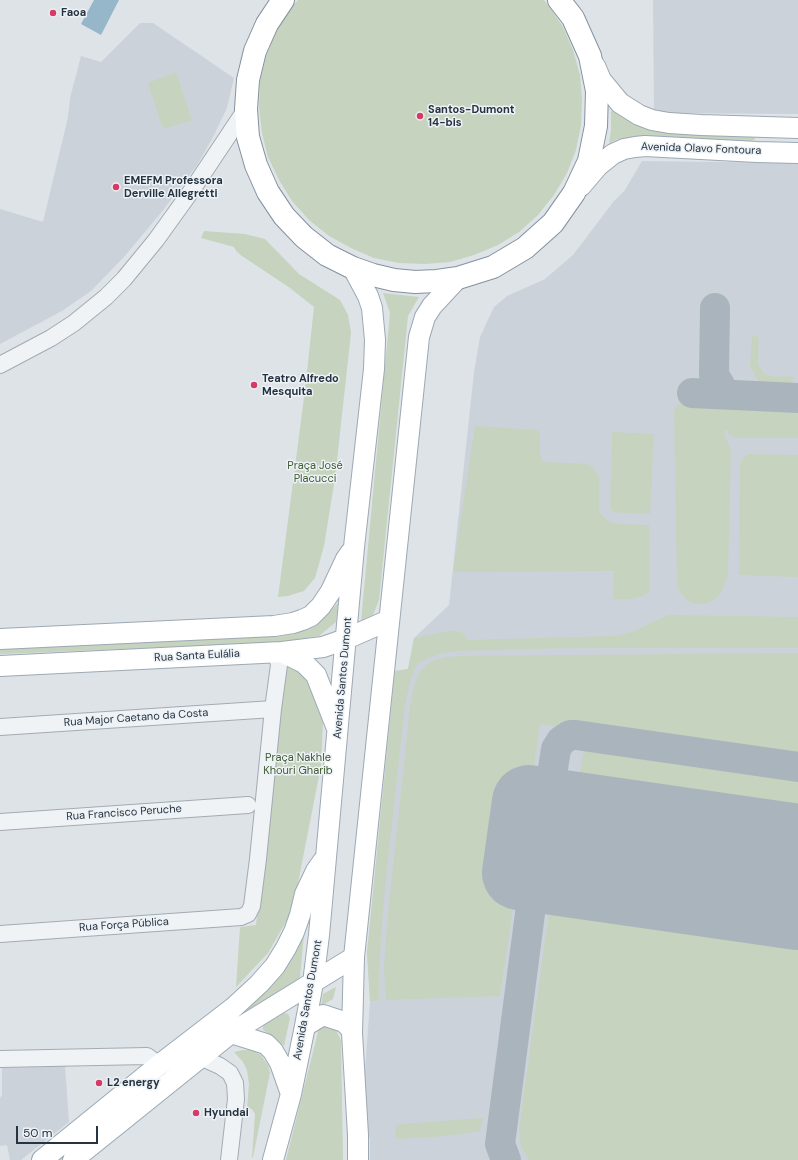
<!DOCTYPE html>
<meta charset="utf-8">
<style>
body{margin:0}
#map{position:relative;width:798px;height:1160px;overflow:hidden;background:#dee3e8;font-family:"DM Sans",sans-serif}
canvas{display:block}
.scale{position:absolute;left:16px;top:1126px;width:82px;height:18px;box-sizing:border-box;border:2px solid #263340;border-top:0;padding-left:5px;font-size:12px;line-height:14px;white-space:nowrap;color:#263340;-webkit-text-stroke:3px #edf2f6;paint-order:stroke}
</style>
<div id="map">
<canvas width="798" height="1160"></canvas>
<div class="scale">50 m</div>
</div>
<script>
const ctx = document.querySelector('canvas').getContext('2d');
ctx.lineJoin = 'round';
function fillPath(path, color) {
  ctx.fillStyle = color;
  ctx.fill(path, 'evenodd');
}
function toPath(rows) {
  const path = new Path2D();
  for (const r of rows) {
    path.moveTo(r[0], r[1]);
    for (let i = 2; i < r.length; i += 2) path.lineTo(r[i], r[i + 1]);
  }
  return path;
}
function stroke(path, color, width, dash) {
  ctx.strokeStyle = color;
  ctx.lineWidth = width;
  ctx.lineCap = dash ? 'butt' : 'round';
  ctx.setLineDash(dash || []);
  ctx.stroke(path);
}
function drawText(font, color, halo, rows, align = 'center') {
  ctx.font = font + ' "DM Sans",sans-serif';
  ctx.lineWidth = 3;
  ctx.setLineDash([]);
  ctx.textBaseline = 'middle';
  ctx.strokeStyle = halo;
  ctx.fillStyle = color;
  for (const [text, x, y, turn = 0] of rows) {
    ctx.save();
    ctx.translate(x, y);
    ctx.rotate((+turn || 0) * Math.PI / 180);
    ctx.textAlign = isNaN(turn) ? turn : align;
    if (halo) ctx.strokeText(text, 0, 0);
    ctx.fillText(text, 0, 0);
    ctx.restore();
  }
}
const built = toPath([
 [653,0,798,0,798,114,654,113],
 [140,23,153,23,234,78,227,108,213,137,197,165,164,209,124,257,91,291,62,311,0,344,0,209,43,222,68,117,70,98,81,56,101,62],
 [642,161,798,163,798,1160,370,1160,370,1139,364,1125,364,1085,370,1001,367,953,395,671,408,669,414,638,449,605,474,372,480,337,494,307,507,296,545,279,573,255,614,201,625,190],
 [65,1066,69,1122,21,1160,10,1160,7,1145,0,1146,0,1098,2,1095,2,1068]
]);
const green = toPath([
 [298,0,544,0,549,6,563,27,573,50,580,75,582,100,581,125,576,150,567,173,554,195,538,215,519,232,498,245,474,255,450,262,425,264,399,263,374,258,351,248,329,236,309,220,292,201,279,180,268,157,262,133,259,107,260,82,266,57,275,34,288,12],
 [176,72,192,120,163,129,148,83],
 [613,110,755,136,755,139,752,141,664,137,633,137,618,139,609,143,611,130,611,112],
 [204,231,245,234,265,239,299,274,340,300,348,315,351,333,335,478,324,546,315,578,304,591,288,596,278,597,305,390,314,307,290,288,242,256,236,251,234,247,201,238],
 [383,293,419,297,408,316,379,600,373,615,361,621,390,313],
 [752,336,759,337,758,364,763,373,769,376,794,377,792,383,787,386,760,384,750,366],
 [679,404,798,410,798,438,736,438,728,434,728,430,725,430,724,434,731,451,728,575,722,591,717,598,708,603,697,604,688,601,680,592,677,585,674,410,676,406],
 [475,426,538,430,540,437,540,455,542,460,545,462,586,464,593,466,599,477,599,511,603,517,610,522,619,524,649,525,650,590,643,596,630,599,613,599,614,571,453,572],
 [612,432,654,434,650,514,623,513,614,512,610,508],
 [748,454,798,455,798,577,739,575,740,463,742,459],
 [338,603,336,622,319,636,275,643,0,654,0,647,309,627,323,618],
 [668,615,798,617,798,648,563,648,457,651,443,653,428,658,420,662,415,668,410,682,405,705,384,897,379,970,379,999,377,1001,370,1001,367,953,395,671,408,669,414,638,450,631,461,632,468,640,615,636,632,632],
 [798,653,798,762,540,724,500,996,386,1000,384,969,387,923,410,707,414,686,419,673,426,666,433,661,442,658,455,656],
 [285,663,305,671,322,698,323,722,321,766,296,893,288,918,268,953,236,987,240,927,256,925],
 [598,743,798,772,798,840,589,810,583,808,578,806,576,800,583,753,589,746],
 [569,880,798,913,798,1160,529,1160,521,1146,519,1129,552,891,559,882],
 [304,934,300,977,295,983,228,1027,61,1160,56,1160],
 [336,987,333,999,321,1006,323,994],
 [284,1013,288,1014,290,1018,284,1046,274,1037,263,1030,263,1025],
 [333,1023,341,1041,343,1160,286,1160,320,1024],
 [243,1050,252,1050,261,1055,268,1065,270,1073,253,1157,252,1158,255,1114,252,1109,247,1108,249,1084,247,1070,243,1062,234,1052],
 [483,1118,480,1131,446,1136,397,1139,395,1131,397,1125,403,1124]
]);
const water = toPath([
 [94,0,119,0,101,35,81,24]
]);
const taxiway = toPath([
 [715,308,714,375,720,385],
 [692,393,798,398],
 [716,865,582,845,567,838,550,821,547,808,556,749,561,741,570,735,576,735,798,767],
 [506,1160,500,1144,535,875,539,864,544,858,551,851,567,847,591,849]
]);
const runway = toPath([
 [798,841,529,802,519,873,798,913]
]);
const minor = toPath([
 [0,365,51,338,74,323,106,297,124,279,156,240,192,190,246,109],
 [0,727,273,709],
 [0,822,248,805],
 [0,934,241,917,248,914,252,906,258,859,273,709,279,665,276,652],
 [200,1057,220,1066,230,1073,235,1083,236,1099,229,1160],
 [0,1059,147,1056,159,1065]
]);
const major = toPath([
 [595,66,601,80,620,103,639,115,652,120,669,123,701,125,798,128],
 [581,186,598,166,613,154,624,149,635,147,645,146,757,152,798,153],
 [0,639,274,626,293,623,302,620,311,616,321,606,331,591,346,559,351,552],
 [282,652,304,663,316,675,336,726],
 [0,666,282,652,323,647,346,639,389,620],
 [305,1026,323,1015,344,1022,351,1029,352,1033],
 [231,1033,266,1044,273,1051,280,1063,291,1094],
 [42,1160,159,1065,233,1008,259,984,275,966,286,948,294,932,300,915,305,894,316,871,323,861],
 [73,1160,231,1033,354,957],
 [273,1160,291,1094,305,1026,313,983,319,935,354,547,374,369,375,340,372,308,368,296,353,268],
 [358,1160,358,1135,352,1033,354,957,419,337,425,317,432,306,458,278]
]);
const highway = toPath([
 [283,0,267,24,255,51,248,80,246,109,248,137,256,165,268,192,284,216,304,237,327,255,353,268,373,275,394,280,415,282,437,281,458,278,493,267,525,248,553,223,574,193,589,161,596,126,597,91,590,56,573,18,559,0]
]);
const markers = [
 [53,13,4,"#d53b65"],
 [420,116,4,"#d53b65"],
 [116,187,4,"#d53b65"],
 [254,385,4,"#d53b65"],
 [99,1083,4,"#d53b65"],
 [196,1113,4,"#d53b65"]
];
const poiNames = [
 ["Faoa",61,13],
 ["Santos-Dumont",428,110],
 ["14-bis",428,123],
 ["EMEFM Professora",124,181],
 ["Derville Allegretti",124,194],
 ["Teatro Alfredo",262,379],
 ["Mesquita",262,392],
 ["L2 energy",107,1083],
 ["Hyundai",204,1113]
];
const streetNames = [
 ["Avenida Olavo Fontoura",701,149,2],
 ["Rua Santa Eulália",197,656,-3],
 ["Avenida Santos Dumont",343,678,-85],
 ["Rua Major Caetano da Costa",136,718,-4],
 ["Rua Francisco Peruche",124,813,-4],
 ["Rua Força Pública",124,925,-4],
 ["Avenida Santos Dumont",308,1000,-80]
];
const parkNames = [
 ["Praça José",315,466],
 ["Placucci",315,479],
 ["Praça Nakhle",298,758],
 ["Khouri Gharib",298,771]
];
fillPath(built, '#ccd2da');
fillPath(green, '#c6d3be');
fillPath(water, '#96b6ca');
stroke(taxiway, '#aab4bd', 30);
stroke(runway, '#aab4bd', 74);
stroke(minor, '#a3abb2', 18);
stroke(major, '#9ca9b4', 22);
stroke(highway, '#84929f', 24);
stroke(minor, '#f0f3f6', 16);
stroke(major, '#fff', 20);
stroke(highway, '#fff', 22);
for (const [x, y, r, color] of markers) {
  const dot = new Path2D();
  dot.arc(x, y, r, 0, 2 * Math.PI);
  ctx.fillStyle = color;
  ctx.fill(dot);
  stroke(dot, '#edf2f6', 1.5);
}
drawText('bold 11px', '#263340', '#edf2f6', poiNames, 'left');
drawText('11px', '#263340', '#edf2f6', streetNames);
drawText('11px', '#405c33', '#edf2f6', parkNames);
</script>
